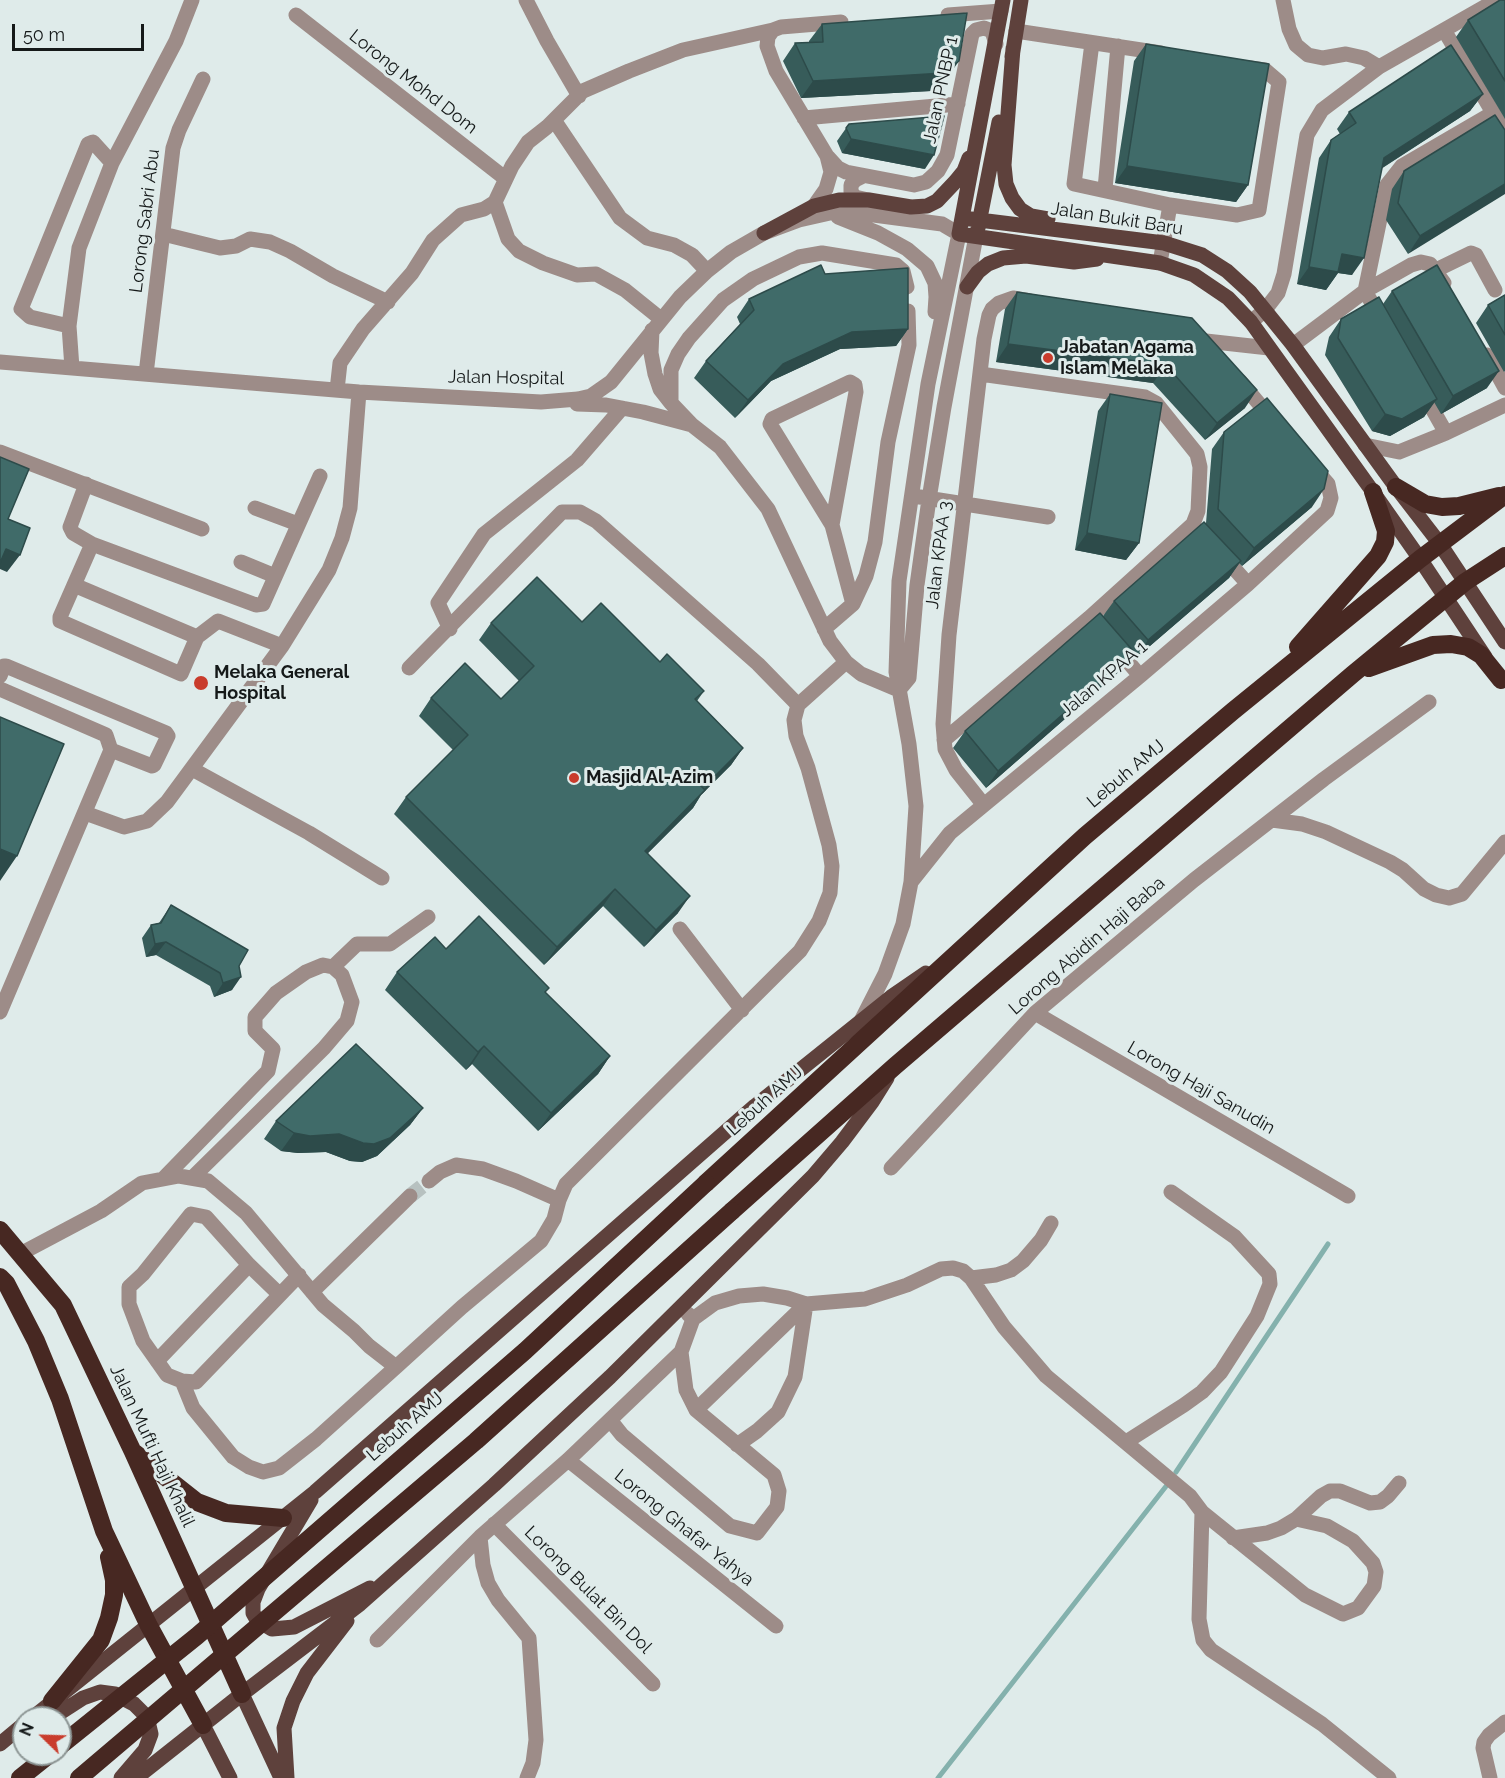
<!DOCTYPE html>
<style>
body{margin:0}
#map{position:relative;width:1505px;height:1778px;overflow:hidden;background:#dfebea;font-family:Raleway,sans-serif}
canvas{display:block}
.north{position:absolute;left:12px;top:1706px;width:60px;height:60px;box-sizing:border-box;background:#dfebea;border:2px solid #8e9796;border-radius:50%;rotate:293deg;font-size:16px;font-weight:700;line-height:24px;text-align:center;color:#151919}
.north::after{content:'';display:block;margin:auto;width:21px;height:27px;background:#c93c2c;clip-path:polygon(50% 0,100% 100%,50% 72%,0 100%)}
.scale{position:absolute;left:12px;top:24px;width:132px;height:27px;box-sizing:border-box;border:3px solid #151919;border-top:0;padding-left:8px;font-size:18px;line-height:21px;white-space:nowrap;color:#151919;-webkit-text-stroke:4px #dfebea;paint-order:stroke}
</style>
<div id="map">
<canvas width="1505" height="1778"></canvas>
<div class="north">N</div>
<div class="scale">50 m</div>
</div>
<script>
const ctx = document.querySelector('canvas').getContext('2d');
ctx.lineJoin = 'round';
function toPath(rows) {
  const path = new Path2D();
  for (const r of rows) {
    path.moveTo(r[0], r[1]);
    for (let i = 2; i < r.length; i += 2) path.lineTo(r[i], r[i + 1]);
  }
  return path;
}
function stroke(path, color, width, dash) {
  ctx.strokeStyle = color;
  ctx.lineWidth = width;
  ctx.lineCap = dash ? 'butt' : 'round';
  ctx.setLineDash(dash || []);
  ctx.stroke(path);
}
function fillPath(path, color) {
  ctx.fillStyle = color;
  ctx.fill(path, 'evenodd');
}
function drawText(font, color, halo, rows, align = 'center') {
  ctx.font = font + ' Raleway,sans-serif';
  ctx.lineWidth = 6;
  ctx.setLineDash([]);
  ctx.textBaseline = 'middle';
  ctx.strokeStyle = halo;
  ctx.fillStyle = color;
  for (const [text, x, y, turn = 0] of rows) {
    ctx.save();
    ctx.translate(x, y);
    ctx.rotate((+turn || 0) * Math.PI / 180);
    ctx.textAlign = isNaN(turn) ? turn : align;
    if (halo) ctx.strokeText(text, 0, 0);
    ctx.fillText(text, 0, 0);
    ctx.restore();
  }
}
const stream = toPath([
 [1176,1472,1328,1244],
 [938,1778,1167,1485]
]);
const minorTunnel = toPath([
 [410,1196,429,1181]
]);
const minor = toPath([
 [526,0,547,41,579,96],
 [1283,0,1289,29,1296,45,1308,55,1323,58,1346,54,1364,58,1379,67],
 [296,15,506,179],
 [948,15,1001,11],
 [1444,30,1505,133],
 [1016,31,1161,53],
 [1092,43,1074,184,1170,205,1237,215,1259,210,1279,82,1265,70,1250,68],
 [804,118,958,104],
 [554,120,620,218,647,238,674,245,692,255,707,271],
 [828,157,838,168,846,172,914,185,926,182,938,171,947,155,972,34,976,30,984,28,992,31,996,44],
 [863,176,855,180,851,185,851,192,855,197,868,200],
 [1105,189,1118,46],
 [495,202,508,239,519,251,543,263,577,275,596,274,625,290,661,319],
 [814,206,826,189,831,172,827,156,776,71,767,46,768,37,773,30,781,27,841,22],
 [838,217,878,233,907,249,927,266,935,283,936,297,935,312],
 [163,234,220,248,236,246,250,239,270,242,290,251,333,276,388,302],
 [1160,263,1170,205],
 [1436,270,1471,253,1476,255,1495,290],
 [1381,319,1365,291,1387,185,1402,166,1493,113],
 [1251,322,1265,310,1278,293,1284,274,1307,135,1322,110,1379,67,1495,1,1502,0],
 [69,326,30,317,21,309,88,144,93,142,112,163],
 [652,330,651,353,655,374,660,389,671,403,692,425,720,447,768,509,830,641,846,662,861,674,899,690],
 [1206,341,1269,348],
 [1293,345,1365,291,1411,265,1421,262,1430,264,1444,283],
 [1487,355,1505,388],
 [0,362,359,392,541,402,578,399,591,396,611,382,680,297,707,271,731,252,764,233,799,220,830,213,851,212,942,224,959,234,928,384,899,581,896,672,909,744,916,806,911,882,903,924,885,974,861,1021],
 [72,368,69,326,79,248,112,163,176,41,192,0],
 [146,374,173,148,179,130,203,79],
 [1240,381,1271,418],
 [1421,389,1446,433],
 [337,390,340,363,363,329,412,273,433,240,461,215,484,209,495,202,512,166,528,142,547,127,583,91,629,71,683,50,773,30],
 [671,403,671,370,678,354,689,338,723,300,753,279,799,257,822,253,896,265,903,271,907,287],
 [577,404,606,405,643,412,692,425],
 [1365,445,1399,452,1446,433,1505,405],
 [0,452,202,529],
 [86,484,70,527,73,533,92,544,60,617,60,621,181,674,197,637,218,621,282,646],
 [920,497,1048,517],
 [255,508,298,524],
 [832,525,856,392,855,385,850,382,772,419,770,424,832,525,853,604],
 [92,544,256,605,263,604,320,476],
 [1222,555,1248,584],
 [241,562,275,576],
 [74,585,197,637],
 [450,629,438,603,484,534,577,460,622,408],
 [824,629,853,604,866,576,875,542,888,442,909,345,908,311],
 [1115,646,1140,676],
 [409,668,562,512,580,512,596,521,758,664,798,705],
 [0,676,4,666,6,666,166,733,168,736,154,765,152,766,111,750],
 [0,689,106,735,111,750,0,1012],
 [899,690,909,678,917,585,929,499,944,407,976,236],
 [944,740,1089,618,1193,524,1198,511,1200,467,1197,454,1156,403,1145,397,980,374],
 [192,769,309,833,382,878],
 [983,804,956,770,945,749,943,724,949,635,984,339,989,315,992,309,999,303,1013,298,1030,301],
 [85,813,124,827,147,821,167,802,282,646,329,570,342,538,350,508,359,392],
 [1272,820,1302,824,1326,832,1390,862,1403,870,1424,889,1436,895,1449,898,1462,894,1505,842],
 [911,882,950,833,1140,676,1248,584,1327,511,1331,498,1328,484,1314,468],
 [680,929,742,1010],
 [333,967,357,944,390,944,428,917],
 [1035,1013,1348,1196],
 [891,1168,1035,1013,1194,880,1324,779,1429,702],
 [163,1179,268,1071,273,1049,255,1031,255,1017,276,993,306,972,323,965,333,967,342,975,352,1002,347,1021,324,1048,192,1178],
 [429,1181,440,1172,456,1165,483,1169,516,1181,559,1200],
 [20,1254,101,1211,142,1183,179,1176,208,1181,246,1213,323,1305,354,1331,369,1346,396,1367,462,1307,541,1241,554,1219,559,1200,566,1184,800,951,819,921,830,893,832,866,829,845,808,768,796,736,794,720,798,705,846,662],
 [971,1278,996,1275,1011,1270,1023,1261,1041,1240,1051,1223],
 [312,1292,410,1196],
 [279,1294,249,1265,206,1217,191,1214,143,1274,129,1287,129,1304,143,1341,167,1375,182,1381,196,1382,299,1275],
 [693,1319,715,1303,739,1296,763,1294,787,1298,806,1304,865,1299,907,1285,941,1269,953,1268,963,1271,971,1278,1004,1327,1046,1376,1190,1496,1202,1512,1305,1595,1343,1614,1358,1608,1374,1586,1376,1572,1373,1563,1353,1541,1327,1526,1296,1519],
 [157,1361,249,1265],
 [182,1381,193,1408,233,1457,249,1467,263,1472,279,1468,316,1439,396,1367],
 [696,1410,806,1304,795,1377,778,1412,757,1431,737,1445],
 [610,1420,622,1435,730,1526,757,1533,777,1507,779,1491,774,1475,696,1410,686,1390,681,1352],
 [1126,1442,1184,1405,1202,1392,1221,1372,1257,1316,1270,1284,1269,1274,1235,1237,1171,1192],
 [568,1460,776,1626],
 [1202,1512,1199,1619,1203,1640,1211,1650,1322,1724,1389,1778],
 [494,1524,653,1684],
 [1233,1538,1267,1533,1281,1528,1296,1519,1321,1496,1330,1491,1340,1491,1370,1503,1380,1502,1388,1496,1399,1483],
 [377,1640,480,1537],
 [527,1778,533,1763,536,1740,529,1638,498,1600,488,1583,483,1565,480,1537,568,1460,681,1352,693,1319,688,1314],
 [1490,1778,1483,1748,1484,1742,1489,1735,1505,1722]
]);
const major = toPath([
 [1003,0,959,234,1160,263,1194,275,1228,298,1251,322,1373,492,1420,559,1485,657],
 [1013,49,1004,165,1006,184,1012,198,1020,209,1031,216,1048,219],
 [1012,57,1021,0],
 [963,218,1164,243,1202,255,1227,271,1250,292,1293,345,1396,487,1440,544,1505,642],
 [978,228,999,122],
 [764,233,814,206,839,200,869,200,911,207,927,206,937,201,955,182,964,171,969,158],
 [967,287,978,272,988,264,1003,258,1026,256,1074,262,1097,259],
 [311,1500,258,1589,253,1602,253,1613,257,1620,272,1629,294,1627,370,1588],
 [242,1694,281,1778],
 [32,1718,315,1492,755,1106,891,997,926,973],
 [52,1718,83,1698,100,1692,115,1694,134,1704,147,1717,151,1734,145,1750,121,1778],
 [203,1725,230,1778],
 [0,1744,24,1724],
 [136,1778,242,1694,360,1604,494,1485,610,1377,813,1176,842,1142,872,1102,887,1078],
 [287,1778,284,1728,293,1701,307,1673,347,1621]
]);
const highway = toPath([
 [1396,487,1425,504,1442,507,1459,506,1499,496],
 [1298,647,1378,556,1385,542,1386,531,1373,492],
 [1369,668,1433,645,1451,644,1468,647,1481,655,1501,680],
 [706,1183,1085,836,1233,711,1420,559,1505,495],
 [732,1211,895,1066,1353,674,1465,582,1505,556],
 [0,1230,63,1305,133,1452,242,1694],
 [0,1277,6,1283,36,1341,60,1399,104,1531,148,1624,203,1725],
 [135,1453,197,1502,226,1513,283,1518],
 [52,1701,101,1640,109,1618,114,1595,114,1580,109,1557],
 [20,1778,50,1754]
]);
const highwayBridge = toPath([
 [60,1746,197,1636,525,1351,706,1183],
 [79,1778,476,1441,732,1211]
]);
const wall = toPath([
 [1505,0,1505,119,1456,37,1468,20],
 [822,24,947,78,931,91,801,98,783,61,795,43,809,43,809,41],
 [1146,44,1248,185,1236,202,1115,183,1134,61],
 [1483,94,1470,111,1381,169,1352,275,1338,273,1326,290,1297,284,1319,158,1331,140,1340,134,1337,129,1349,112],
 [849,124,925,169,842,153,837,141],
 [1505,130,1408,254,1386,220,1392,189,1404,171],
 [825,274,908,329,896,346,840,349,771,381,735,418,694,378,706,361,740,324,737,317,749,299],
 [1392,291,1487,388,1441,414,1434,402,1424,417,1390,436,1372,431,1325,355,1329,337,1341,319,1383,304],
 [1017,292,1192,318,1245,408,1205,440,1153,383,996,362,1005,309],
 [1505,295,1505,371,1504,372,1476,323,1488,305],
 [1110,394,1139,543,1126,560,1075,550,1098,411],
 [1224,432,1312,507,1242,566,1239,563,1229,578,1136,658,1133,654,1122,669,986,788,953,748,965,731,1103,616,1114,601,1206,523,1212,449],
 [582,622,660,662,704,691,697,701,743,748,731,765,701,795,693,808,648,853,678,913,644,947,603,906,544,965,394,814,406,797,453,750,419,716,431,698,501,699,519,681,479,640,491,623],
 [171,905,239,966,232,990,214,997,210,986,156,955,146,957,142,938,151,925,159,923],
 [446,949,546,993,610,1056,598,1074,538,1131,472,1064,466,1070,385,990,397,972],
 [423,1108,410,1125,377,1156,362,1162,350,1161,326,1152,298,1153,281,1151,264,1139,276,1121]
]);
const shadedWall = toPath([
 [959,61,947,78,931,91,801,98,813,81],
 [1483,94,1470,111,1371,175,1384,158],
 [851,139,934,155,925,169,842,153],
 [1127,166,1248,185,1236,202,1115,183],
 [1505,184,1505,194,1408,254,1420,236],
 [1342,254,1364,258,1352,275,1338,273,1326,290,1297,284,1309,267],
 [908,329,896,346,840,349,771,381,735,418,748,400,783,364,852,332],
 [1008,344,1166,365,1153,383,996,362],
 [1499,371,1487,388,1441,414,1453,396],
 [1257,390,1245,408,1205,440,1217,423],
 [1437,399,1424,417,1390,436,1372,431,1385,414],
 [1324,489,1312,507,1242,566,1254,548],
 [1087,533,1139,543,1126,560,1075,550],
 [6,549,20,555,7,572,0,569,0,557],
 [1241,561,1229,578,1136,658,1148,640],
 [1134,652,1122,669,986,788,998,771],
 [743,748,731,765,701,795,693,808,633,868,645,851,701,795,709,782],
 [0,849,17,856,0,881],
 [615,889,603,906,544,965,557,947],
 [690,896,678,913,644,947,656,930],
 [166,942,156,955,146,957,155,944],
 [241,977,232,990,214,997,223,983],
 [484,1046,472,1064,466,1070,478,1052],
 [610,1056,598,1074,538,1131,551,1113],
 [423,1108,410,1125,377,1156,362,1162,350,1161,326,1152,298,1153,281,1151,294,1133,339,1134]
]);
const building = toPath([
 [1500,0,1505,0,1505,81,1468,20,1500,0],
 [967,13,959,61,944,73,813,81,795,43,823,42,822,24,967,13],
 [1146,44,1269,64,1248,185,1127,166,1146,44],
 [1451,45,1483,94,1384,158,1364,258,1342,254,1338,272,1309,267,1331,140,1356,123,1349,112,1451,45],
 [1495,115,1505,130,1505,184,1420,236,1398,203,1404,171,1495,115],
 [944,116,934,155,851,139,846,128,849,124,944,116],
 [821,265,825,274,908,268,908,329,852,332,783,364,748,400,706,361,754,310,749,299,821,265],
 [1437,265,1499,371,1453,396,1392,291,1437,265],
 [1017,292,1192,318,1257,390,1217,423,1166,365,1008,344,1017,292],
 [1505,295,1505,335,1488,305,1505,295],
 [1379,297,1437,399,1402,419,1385,414,1338,338,1341,319,1379,297],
 [1110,394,1162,403,1139,543,1087,533,1110,394],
 [1267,398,1328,471,1324,489,1254,548,1218,509,1224,432,1267,398],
 [0,457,29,469,8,519,30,528,20,555,6,549,0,563,0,457],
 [1204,522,1241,561,1148,640,1114,601,1204,522],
 [537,577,582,622,601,603,660,662,667,654,704,691,695,699,743,748,709,782,700,773,694,779,705,790,645,851,690,896,656,930,615,889,557,947,406,797,468,735,431,698,465,663,501,699,534,666,491,623,537,577],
 [1100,613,1134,652,998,771,965,731,1100,613],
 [0,717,64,744,17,856,0,849,0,717],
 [171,905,248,950,239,966,241,977,223,983,220,973,166,942,155,944,151,925,161,923,171,905],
 [479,916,549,988,545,992,610,1056,551,1113,484,1046,478,1052,397,972,435,937,446,949,479,916],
 [356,1044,423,1108,390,1138,374,1144,363,1143,339,1134,310,1136,294,1133,276,1121,356,1044]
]);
const markers = [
 [1048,358,6,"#c93c2c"],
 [201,683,8,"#c93c2c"],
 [574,778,6,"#c93c2c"]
];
const streetNames = [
 ["Lorong Mohd Dom",413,82,38],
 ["Jalan PNBP 1",941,90,-78],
 ["Jalan Bukit Baru",1117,219,9],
 ["Lorong Sabri Abu",145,221,-83],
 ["Jalan Hospital",506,378,1],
 ["Jalan KPAA 3",939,555,-83],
 ["Jalan KPAA 1",1104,679,-40],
 ["Lebuh AMJ",1126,774,-40],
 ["Lorong Abidin Haji Baba",1087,946,-41],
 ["Lorong Haji Sanudin",1201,1088,30],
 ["Lebuh AMJ",765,1101,-42],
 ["Lebuh AMJ",405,1427,-41],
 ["Jalan Mufti Haji Khalil",152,1446,65],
 ["Lorong Ghafar Yahya",684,1528,39],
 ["Lorong Bulat Bin Dol",588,1590,45]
];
const poiNames = [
 ["Jabatan Agama",1060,348],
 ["Islam Melaka",1060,369],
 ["Melaka General",214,673],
 ["Hospital",214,694],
 ["Masjid Al-Azim",586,778]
];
stroke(stream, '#84b1ad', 5);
stroke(minorTunnel, '#b7c1c0', 15, [15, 8]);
stroke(minor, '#9d8c88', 15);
stroke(major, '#5e413c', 15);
stroke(highway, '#472822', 18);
stroke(highwayBridge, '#472822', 18);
fillPath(wall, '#375c5a');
fillPath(shadedWall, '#2d4b4a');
fillPath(building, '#406b69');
stroke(building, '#2d4b4a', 1.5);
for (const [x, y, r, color] of markers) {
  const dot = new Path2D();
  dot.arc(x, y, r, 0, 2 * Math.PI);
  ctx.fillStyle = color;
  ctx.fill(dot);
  stroke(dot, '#dfebea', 2);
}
drawText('18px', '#151919', '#dfebea', streetNames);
drawText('bold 18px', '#151919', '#dfebea', poiNames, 'left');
</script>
